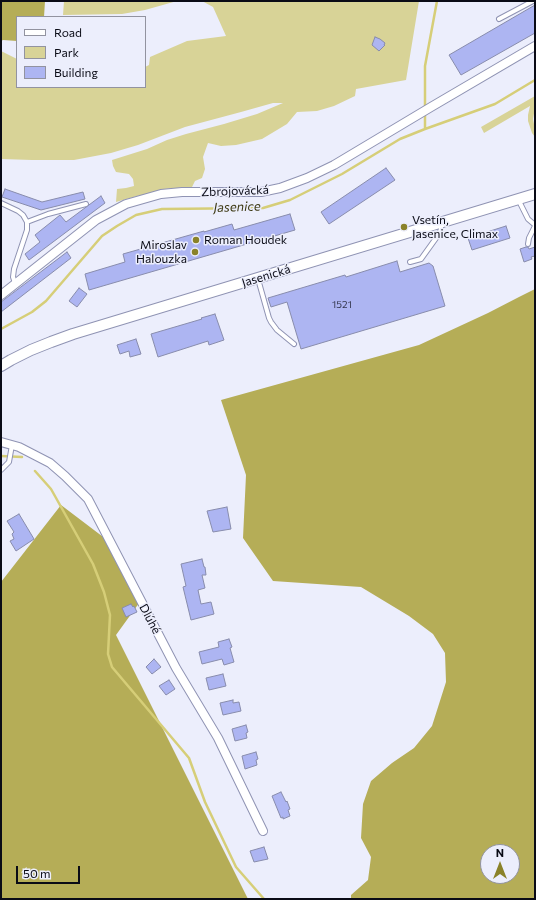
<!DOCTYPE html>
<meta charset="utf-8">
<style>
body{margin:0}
#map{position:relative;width:536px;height:900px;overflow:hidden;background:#eceefc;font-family:Commissioner,sans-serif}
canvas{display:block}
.frame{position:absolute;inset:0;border:2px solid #0a0b16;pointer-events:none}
.legend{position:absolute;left:16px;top:16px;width:130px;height:72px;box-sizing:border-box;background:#eceefc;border:1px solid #9293a0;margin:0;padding:5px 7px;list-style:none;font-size:12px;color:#0a0b16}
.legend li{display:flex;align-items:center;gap:8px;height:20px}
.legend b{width:20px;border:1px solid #9293a0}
.north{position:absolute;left:480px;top:844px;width:40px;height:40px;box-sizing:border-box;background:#eceefc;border:1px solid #9293a0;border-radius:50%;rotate:0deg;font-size:11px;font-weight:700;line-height:16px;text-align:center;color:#0a0b16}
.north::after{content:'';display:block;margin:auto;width:14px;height:18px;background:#8a8229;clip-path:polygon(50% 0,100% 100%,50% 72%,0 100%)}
.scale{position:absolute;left:16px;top:866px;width:64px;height:18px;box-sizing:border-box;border:2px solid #0a0b16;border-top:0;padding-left:5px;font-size:12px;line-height:14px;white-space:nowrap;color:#0a0b16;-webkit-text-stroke:3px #eceefc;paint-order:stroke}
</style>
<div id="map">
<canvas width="536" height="900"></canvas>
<div class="frame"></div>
<ul class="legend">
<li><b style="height:5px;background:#fff"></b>Road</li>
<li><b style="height:11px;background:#d8d397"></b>Park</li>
<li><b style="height:11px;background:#adb5f2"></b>Building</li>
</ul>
<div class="north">N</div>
<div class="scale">50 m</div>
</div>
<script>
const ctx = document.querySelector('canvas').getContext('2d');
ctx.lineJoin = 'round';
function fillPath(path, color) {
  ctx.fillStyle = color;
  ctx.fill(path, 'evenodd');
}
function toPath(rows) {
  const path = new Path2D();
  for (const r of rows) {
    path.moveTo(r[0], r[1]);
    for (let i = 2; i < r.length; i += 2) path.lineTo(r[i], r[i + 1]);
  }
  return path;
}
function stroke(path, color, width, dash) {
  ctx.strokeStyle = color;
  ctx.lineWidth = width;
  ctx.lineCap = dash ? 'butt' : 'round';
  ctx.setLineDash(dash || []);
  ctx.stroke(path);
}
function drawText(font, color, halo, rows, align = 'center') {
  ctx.font = font + ' Commissioner,sans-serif';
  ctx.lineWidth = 3;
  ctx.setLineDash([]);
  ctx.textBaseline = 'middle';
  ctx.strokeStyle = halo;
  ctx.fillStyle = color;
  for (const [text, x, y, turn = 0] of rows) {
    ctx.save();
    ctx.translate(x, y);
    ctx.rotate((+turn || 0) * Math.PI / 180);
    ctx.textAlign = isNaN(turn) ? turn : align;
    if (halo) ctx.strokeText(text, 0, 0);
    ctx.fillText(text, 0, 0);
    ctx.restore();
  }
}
const green = toPath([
 [64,1,177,1,145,10,122,14,63,15],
 [202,1,419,1,406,80,356,89,355,96,334,106,317,111,297,112,287,124,262,139,236,145,221,146,208,143,203,157,205,169,202,178,195,181,192,187,164,189,143,195,137,196,116,202,117,189,126,188,134,186,133,179,129,174,116,172,113,166,112,160,147,149,167,140,186,134,224,124,257,114,283,103,273,103,241,112,185,127,138,145,111,153,74,160,32,160,1,159,1,51,17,59,17,87,145,87,145,67,149,65,150,57,187,41,226,36,213,7],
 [535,96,535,108,533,119,535,129,535,137,532,133,528,121,528,115,530,106,484,133,481,127]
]);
const forest = toPath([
 [1,1,45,1,44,17,17,17,17,41,3,40,1,41],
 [535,289,535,899,351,899,351,895,368,880,371,857,361,838,363,804,371,781,392,763,414,748,432,726,446,682,445,653,433,634,409,616,361,587,273,581,243,538,246,475,221,400,419,345,488,313,519,297],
 [488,852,512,852,512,876,488,876],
 [61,505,119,549,142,599,116,635,248,899,1,899,1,582]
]);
const stream = toPath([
 [425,107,425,66,437,1],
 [425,129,425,112],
 [1,329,32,312,46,301,102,236,117,226,136,215,162,209,263,208,290,200,342,174,400,139,425,129,495,104,535,80],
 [1,456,22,457],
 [35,471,51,489,93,564,104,592,110,615,108,654,112,667,189,758,205,802,236,867,264,899]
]);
const building = toPath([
 [535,5,535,33,461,75,449,55,535,5],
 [375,37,380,39,385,43,384,45,385,45,379,51,372,45,375,37],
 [386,168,395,180,329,224,321,212,386,168],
 [5,189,42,202,83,192,85,199,41,210,2,197,5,189],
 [101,196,105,203,29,260,25,254,40,242,35,235,60,215,66,222,101,196],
 [290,214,295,230,89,290,85,274,125,262,123,254,204,231,204,232,232,224,234,230,290,214],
 [506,226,510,238,472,250,468,238,506,226],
 [526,247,528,247,529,249,535,247,535,256,531,257,532,259,524,262,520,249,526,247],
 [67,252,71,258,1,312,1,302,67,252],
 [397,261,400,272,429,263,433,266,445,306,301,349,287,302,271,307,268,298,345,275,346,277,397,261],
 [79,288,87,294,77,307,69,301,79,288],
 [215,314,224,340,209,345,208,341,158,357,151,334,202,319,201,318,215,314],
 [136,339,141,354,130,357,129,351,120,354,117,345,136,339],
 [227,507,231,529,213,532,207,511,227,507],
 [19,514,34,539,16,551,10,541,14,539,12,534,14,532,7,521,19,514],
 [202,559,204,567,205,567,206,575,202,575,205,588,198,590,201,604,211,602,214,614,191,620,183,587,186,586,181,564,202,559],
 [131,604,133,607,134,606,137,612,126,617,122,608,131,604],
 [229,639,232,647,230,648,234,662,224,665,222,659,202,664,199,652,219,647,218,642,229,639],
 [154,659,161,667,152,674,146,667,154,659],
 [223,674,226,686,209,690,206,678,223,674],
 [169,680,175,689,166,695,159,686,169,680],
 [233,700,233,703,239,702,241,711,223,715,220,703,233,700],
 [246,725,248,732,246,733,247,738,235,741,232,729,246,725],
 [256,752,258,759,256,760,257,765,245,769,242,756,256,752],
 [281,792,286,802,287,801,290,809,288,810,290,816,283,819,283,817,281,818,272,796,281,792],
 [264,847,268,859,254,862,250,851,264,847]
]);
const service = toPath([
 [499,19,533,1],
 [518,199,528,219,535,225],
 [1,203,18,211,23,215,27,222,27,230,14,269,13,277,15,283],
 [27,222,48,214,86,204],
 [528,244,529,238,535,226],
 [410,262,421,259,439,234,441,229,441,223],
 [258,279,269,318,271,322,277,330,294,344],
 [1,470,9,462,12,445]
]);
const minor = toPath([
 [1,295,96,220,126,204,161,194,182,192,261,192,280,188,307,178,334,165,431,107,535,46],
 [1,442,19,447,50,463,65,476,88,499,176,668,218,738,263,831]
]);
const tertiary = toPath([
 [1,366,11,360,31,350,51,342,73,334,535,194]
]);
const markers = [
 [404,227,4,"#8a8229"],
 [196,240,4,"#8a8229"],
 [195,252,4,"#8a8229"]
];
const numberNames = [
 ["1521",342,305]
];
const streetNames = [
 ["Zbrojovácká",235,191,-2],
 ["Jasenická",266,276,-17],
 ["Dlúhé",150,619,62]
];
const poiNames = [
 ["Vsetín,",412,220],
 ["Jasenice, Climax",412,234],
 ["Roman Houdek",204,240],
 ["Miroslav",187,245,"right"],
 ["Halouzka",187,259,"right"]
];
const waterNames = [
 ["Jasenice",237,207,-2]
];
fillPath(green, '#d8d397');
fillPath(forest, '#b5ad57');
stroke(stream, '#d6ce78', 2.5);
fillPath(building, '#adb5f2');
stroke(building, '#888cac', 1);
stroke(service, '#8f93b3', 6);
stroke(minor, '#8f93b3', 10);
stroke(tertiary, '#8f93b3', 12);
stroke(service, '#fff', 4);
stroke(minor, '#fff', 8);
stroke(tertiary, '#fff', 10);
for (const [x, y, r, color] of markers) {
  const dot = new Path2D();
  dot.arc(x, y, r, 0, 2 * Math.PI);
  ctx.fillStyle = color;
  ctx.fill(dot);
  stroke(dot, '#eceefc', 1.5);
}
drawText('10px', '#33364d', null, numberNames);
drawText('12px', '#0a0b16', '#eceefc', streetNames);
drawText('12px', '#0a0b16', '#eceefc', poiNames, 'left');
drawText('italic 13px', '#3d3914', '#eceefc', waterNames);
</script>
